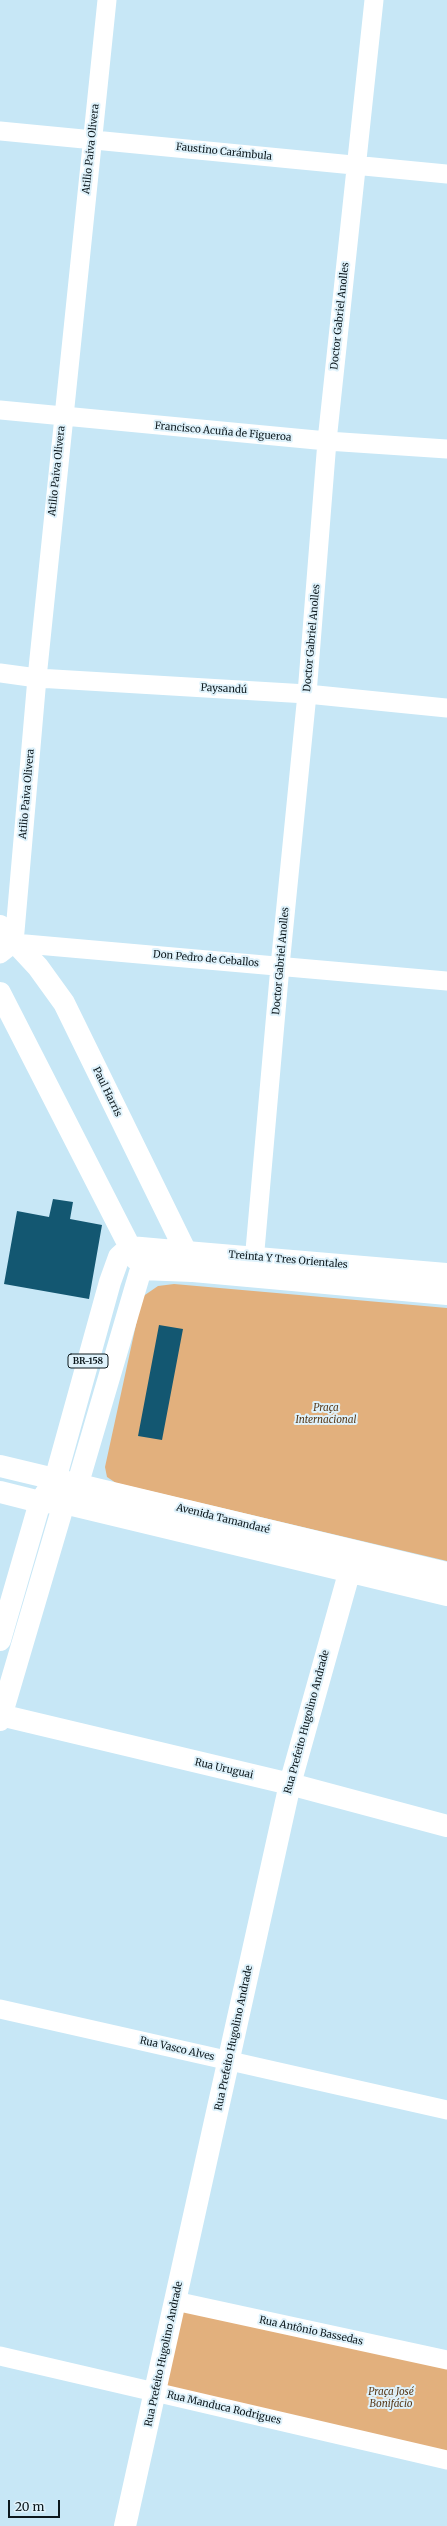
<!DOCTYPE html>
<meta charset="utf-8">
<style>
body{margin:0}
#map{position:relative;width:447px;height:2526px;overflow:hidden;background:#c7e7f6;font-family:Merriweather,serif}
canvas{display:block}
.scale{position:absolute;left:8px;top:2500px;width:52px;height:18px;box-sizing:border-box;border:2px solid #0c181d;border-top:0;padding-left:5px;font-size:12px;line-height:14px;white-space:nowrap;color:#0c181d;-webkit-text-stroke:3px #dff2fb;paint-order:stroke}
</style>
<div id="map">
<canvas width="447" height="2526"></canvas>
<div class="scale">20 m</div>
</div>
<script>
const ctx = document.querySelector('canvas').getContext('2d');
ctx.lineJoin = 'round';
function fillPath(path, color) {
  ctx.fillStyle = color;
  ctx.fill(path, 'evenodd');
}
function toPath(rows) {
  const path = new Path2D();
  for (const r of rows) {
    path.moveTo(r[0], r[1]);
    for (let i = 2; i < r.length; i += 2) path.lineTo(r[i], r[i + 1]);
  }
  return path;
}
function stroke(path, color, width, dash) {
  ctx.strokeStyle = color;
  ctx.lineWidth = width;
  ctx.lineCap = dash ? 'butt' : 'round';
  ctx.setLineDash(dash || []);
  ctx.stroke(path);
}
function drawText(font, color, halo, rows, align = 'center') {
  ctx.font = font + ' Merriweather,serif';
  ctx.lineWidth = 4;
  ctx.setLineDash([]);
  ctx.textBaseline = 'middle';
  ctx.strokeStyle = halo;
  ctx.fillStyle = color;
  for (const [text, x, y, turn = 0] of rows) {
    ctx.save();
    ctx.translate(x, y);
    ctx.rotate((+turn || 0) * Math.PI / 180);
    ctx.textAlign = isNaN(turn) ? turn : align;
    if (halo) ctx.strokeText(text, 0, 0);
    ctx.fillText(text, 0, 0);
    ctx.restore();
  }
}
const green = toPath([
 [174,1284,447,1308,447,1561,116,1483,107,1477,105,1467,142,1297,158,1286],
 [175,2301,447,2360,447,2460,156,2392]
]);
const building = toPath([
 [53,1199,73,1202,70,1219,102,1225,89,1299,4,1284,17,1211,49,1217],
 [159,1325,183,1329,162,1440,138,1436]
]);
const minor = toPath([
 [0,131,447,174],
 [0,410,327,441,447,449],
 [0,673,37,678,307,694,447,708],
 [14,943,37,678,107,0],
 [14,943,447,981],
 [0,954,14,943],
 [253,1273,280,966,307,694,327,441,374,0],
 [0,2009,447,2110],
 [175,2301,447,2360],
 [0,2356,447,2460]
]);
const tertiary = toPath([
 [186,1252,447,1274],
 [193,1271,447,1294],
 [0,1466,447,1573],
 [0,1492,40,1502,64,1503,447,1595],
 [0,1715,290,1784,447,1826],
 [125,2526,290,1784,355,1552]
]);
const trunk = toPath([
 [0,926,38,967,64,1003,186,1252,193,1271,141,1269],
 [0,993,136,1259],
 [130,1247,186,1252],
 [0,1640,40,1502,55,1480,110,1282,119,1257,130,1247],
 [0,1720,64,1503,78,1483,141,1269]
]);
const shields = [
 [88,1361,40]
];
const shieldNames = [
 ["BR-158",88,1361]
];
const streetNames = [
 ["Atilio Paiva Olivera",91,149,-84],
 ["Faustino Carámbula",224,152,6],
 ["Doctor Gabriel Anolles",340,316,-84],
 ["Francisco Acuña de Figueroa",223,432,5],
 ["Atilio Paiva Olivera",57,471,-84],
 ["Doctor Gabriel Anolles",312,638,-85],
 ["Paysandú",224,689,3],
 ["Atilio Paiva Olivera",27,794,-85],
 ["Don Pedro de Ceballos",206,959,5],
 ["Doctor Gabriel Anolles",281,961,-85],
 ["Paul Harris",107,1092,64],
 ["Treinta Y Tres Orientales",288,1260,5],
 ["Avenida Tamandaré",223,1519,14],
 ["Rua Prefeito Hugolino Andrade",307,1722,-75],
 ["Rua Uruguai",224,1769,13],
 ["Rua Prefeito Hugolino Andrade",234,2038,-78],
 ["Rua Vasco Alves",177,2049,13],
 ["Rua Antônio Bassedas",311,2331,12],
 ["Rua Prefeito Hugolino Andrade",164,2354,-78],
 ["Rua Manduca Rodrigues",224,2408,13]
];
const parkNames = [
 ["Praça",326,1408],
 ["Internacional",326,1420],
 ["Praça José",391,2392],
 ["Bonifácio",391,2404]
];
fillPath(green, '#e2b07d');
fillPath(building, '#135771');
stroke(minor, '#fff', 19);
stroke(tertiary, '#fff', 22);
stroke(trunk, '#fff', 22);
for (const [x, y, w] of shields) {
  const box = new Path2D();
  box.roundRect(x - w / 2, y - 7, w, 14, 3);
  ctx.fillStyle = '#dff2fb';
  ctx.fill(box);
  stroke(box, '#0c181d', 1);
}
drawText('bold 9px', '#0c181d', null, shieldNames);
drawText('10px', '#0c181d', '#dff2fb', streetNames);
drawText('italic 10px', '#583a1a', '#dff2fb', parkNames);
</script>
